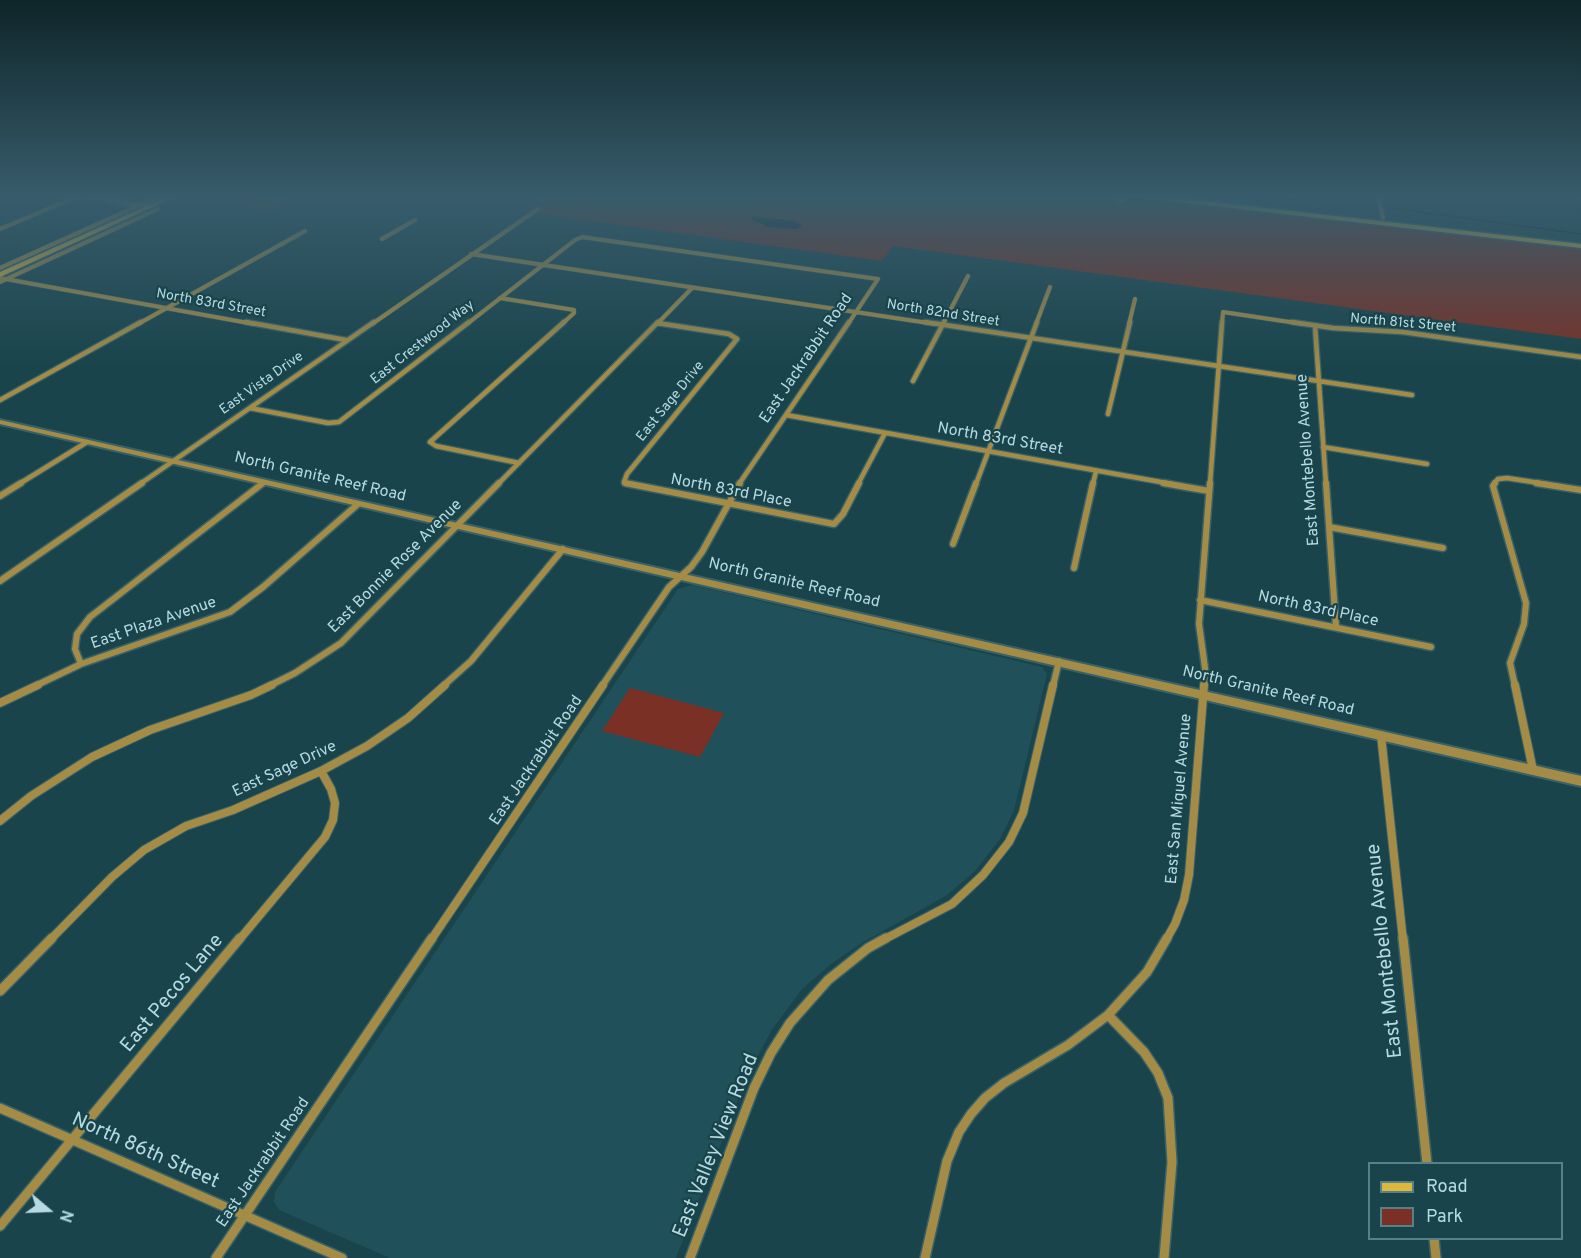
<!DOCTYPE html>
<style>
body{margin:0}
#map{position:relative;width:1581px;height:1258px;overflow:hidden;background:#19444b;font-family:Overpass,sans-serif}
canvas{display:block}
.legend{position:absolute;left:1368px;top:1162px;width:195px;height:78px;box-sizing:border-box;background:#19444b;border:2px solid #578087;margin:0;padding:8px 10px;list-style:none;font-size:18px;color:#b5dae1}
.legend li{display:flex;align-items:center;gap:12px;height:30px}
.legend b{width:30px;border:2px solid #578087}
.north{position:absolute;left:18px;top:1180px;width:60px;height:60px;-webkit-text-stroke:4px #19444b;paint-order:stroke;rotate:109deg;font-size:16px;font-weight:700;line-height:24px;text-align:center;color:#b5dae1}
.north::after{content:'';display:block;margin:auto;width:21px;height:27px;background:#b5dae1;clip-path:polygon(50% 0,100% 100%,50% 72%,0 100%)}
</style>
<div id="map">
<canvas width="1581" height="1258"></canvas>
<ul class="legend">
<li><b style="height:8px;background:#deb73f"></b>Road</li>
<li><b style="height:16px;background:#7a3025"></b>Park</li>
</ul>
<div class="north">N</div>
</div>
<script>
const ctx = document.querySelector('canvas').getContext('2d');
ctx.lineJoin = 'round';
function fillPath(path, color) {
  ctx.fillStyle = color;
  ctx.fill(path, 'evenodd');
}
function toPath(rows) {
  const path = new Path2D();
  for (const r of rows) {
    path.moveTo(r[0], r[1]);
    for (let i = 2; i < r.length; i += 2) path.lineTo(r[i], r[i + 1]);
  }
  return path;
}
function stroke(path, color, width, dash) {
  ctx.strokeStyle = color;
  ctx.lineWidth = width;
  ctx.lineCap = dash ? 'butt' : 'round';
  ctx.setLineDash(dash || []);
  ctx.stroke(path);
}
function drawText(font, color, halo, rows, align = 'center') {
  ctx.font = font + ' Overpass,sans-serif';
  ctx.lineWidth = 4.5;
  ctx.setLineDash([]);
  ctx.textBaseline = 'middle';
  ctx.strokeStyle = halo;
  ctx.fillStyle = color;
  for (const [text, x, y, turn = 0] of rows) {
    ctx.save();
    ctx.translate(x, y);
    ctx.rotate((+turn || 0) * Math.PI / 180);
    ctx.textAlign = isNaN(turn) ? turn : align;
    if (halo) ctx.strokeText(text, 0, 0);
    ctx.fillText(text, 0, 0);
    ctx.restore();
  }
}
const built = toPath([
 [692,585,1042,667,1047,674,1014,810,1000,839,975,871,947,895,860,944,831,964,802,989,771,1031,747,1077,676,1258,390,1258,279,1210,274,1202,275,1192,678,589]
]);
const green = toPath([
 [289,195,301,195,272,210,241,205,260,199],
 [521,195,1135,196,1581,248,1581,339,893,246,882,261,525,212,545,198],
 [630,688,724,713,700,757,602,731]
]);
const water = toPath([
 [752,216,794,221,803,226,796,229,768,227,751,219]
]);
const stream = toPath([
 [1090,195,1220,207],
 [1245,195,1371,207],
 [1390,208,1581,234]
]);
const minorFar4 = toPath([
 [1378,195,1383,218],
 [0,229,81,195],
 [382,239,415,220],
 [471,254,935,324],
 [0,268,162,195],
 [0,278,254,324],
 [0,282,158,209],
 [500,298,574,310,574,313,562,324],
 [657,323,661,324],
 [138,324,305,231],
 [372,324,538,209],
 [467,324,575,240,582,237,878,279,848,324],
 [657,324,692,288],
 [943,324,968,276],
 [1036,324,1050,287],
 [1129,324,1135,299],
 [1222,324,1223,312,1303,324]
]);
const minorFar3 = toPath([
 [246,322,346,340],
 [925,322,1412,395],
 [1292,322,1333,328,1403,332,1581,357],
 [1315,326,1326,484],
 [913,381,944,322],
 [0,400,141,322],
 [250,408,328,423,339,422,469,322],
 [1108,414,1130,322],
 [786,415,1172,484],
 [1323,447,1427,464],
 [519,463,436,446,430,442,564,322],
 [19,484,87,442],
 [140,484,374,322],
 [261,484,264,482],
 [498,484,658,322],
 [628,484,624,482,627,474,737,339,729,334,657,323],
 [739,484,849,322],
 [858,484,885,433],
 [976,484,1037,322],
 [1093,484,1096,471],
 [1210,484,1222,322],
 [1494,484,1498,479,1507,478,1546,484]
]);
const minorFar2 = toPath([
 [625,483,834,524,843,514,859,483],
 [1163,483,1209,491],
 [1326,483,1336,627],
 [1495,483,1493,486,1526,603,1524,624,1510,663,1515,686],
 [1536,483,1581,490],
 [0,496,21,483],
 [1329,527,1443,548],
 [953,544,976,483],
 [1074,568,1093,483],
 [0,581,142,483],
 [1200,600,1431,647],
 [81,664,75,649,77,634,90,617,263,483],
 [35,686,81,664,230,612,263,587,358,504],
 [269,686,295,673,341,643,499,483],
 [443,686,471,661,563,549],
 [602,686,669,587,691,567,702,552,740,483],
 [1053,686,1059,661],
 [1204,686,1205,668,1199,624,1210,483]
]);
const minorFar1 = toPath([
 [1515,685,1533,770],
 [0,703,38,685],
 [1381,735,1403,940],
 [0,821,31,796,92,757,150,730,251,695,272,685],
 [50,940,112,877,144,850,186,826,233,810,321,771,367,746,408,718,445,685],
 [239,940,325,837,333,820,335,803,331,789,321,771],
 [431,940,603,685],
 [883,940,952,904,983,875,1009,842,1023,813,1053,685],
 [1166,940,1175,924,1184,900,1189,875,1204,685]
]);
const minor = toPath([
 [1403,938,1427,1164],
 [0,991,52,938],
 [1108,1015,1144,1052,1158,1073,1168,1098,1172,1162,1164,1258],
 [0,1108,342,1258],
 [0,1226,240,938],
 [1434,1238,1436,1258],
 [216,1258,432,938],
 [690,1258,754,1088,771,1053,790,1023,828,980,868,948,886,938],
 [925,1258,947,1161,959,1132,971,1114,985,1098,1004,1083,1068,1045,1108,1015,1147,972,1167,938]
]);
const tertiary = toPath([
 [77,195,89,195,142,204,153,203,156,205,142,208,77,195],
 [0,420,1581,776,1581,786,0,424,0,420]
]);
const secondary = toPath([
 [171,195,179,195,0,277,0,272,171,195],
 [1110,195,1117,195,1125,201,1120,202,1110,195],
 [1132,195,1152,195,1581,244,1581,248,1135,197,1132,195]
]);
const farStreetnames = [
 ["North 83rd Street",211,304,10],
 ["North 82nd Street",943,314,9],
 ["North 81st Street",1403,324,5],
 ["East Crestwood Way",423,343,-38],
 ["East Vista Drive",262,384,-35],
 ["East Sage Drive",671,402,-51]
];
const streetNames = [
 ["East Jackrabbit Road",807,359,-56],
 ["North 83rd Street",1000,440,10],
 ["East Montebello Avenue",1309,460,-94],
 ["North Granite Reef Road",320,478,13],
 ["North 83rd Place",731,492,11],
 ["East Bonnie Rose Avenue",396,567,-45],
 ["North Granite Reef Road",794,584,13],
 ["North 83rd Place",1318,610,12],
 ["East Plaza Avenue",154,624,-19],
 ["North Granite Reef Road",1268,692,13],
 ["East Jackrabbit Road",537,761,-56],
 ["East Sage Drive",285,770,-25],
 ["East San Miguel Avenue",1180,799,-85],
 ["East Jackrabbit Road",264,1163,-56]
];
const nearStreetnames = [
 ["East Montebello Avenue",1386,951,-96],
 ["East Pecos Lane",173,994,-50],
 ["East Valley View Road",717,1146,-68],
 ["North 86th Street",145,1152,24]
];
fillPath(built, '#20515a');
fillPath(green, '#7a3025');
fillPath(water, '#0d2428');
stroke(stream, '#0d2428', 1.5);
stroke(minorFar4, '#386269', 5);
stroke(minorFar3, '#386269', 7);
stroke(minorFar2, '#386269', 9);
stroke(minorFar1, '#386269', 10);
stroke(minor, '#386269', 12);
stroke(tertiary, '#386269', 4);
stroke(secondary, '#386269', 3);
stroke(minorFar4, '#a48c47', 4);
stroke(minorFar3, '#a48c47', 4.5);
stroke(minorFar2, '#a48c47', 6);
stroke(minorFar1, '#a48c47', 8);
stroke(minor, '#a48c47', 9);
fillPath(tertiary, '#a48c47');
fillPath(secondary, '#deb73f');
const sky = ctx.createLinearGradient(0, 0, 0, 371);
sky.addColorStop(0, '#0e2529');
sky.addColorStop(0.53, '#385c6c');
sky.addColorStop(1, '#385c6c00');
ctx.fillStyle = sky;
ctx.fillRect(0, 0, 1581, 371);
drawText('14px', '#b5dae1', '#19444b', farStreetnames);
drawText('16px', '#b5dae1', '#19444b', streetNames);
drawText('20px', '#b5dae1', '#19444b', nearStreetnames);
</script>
